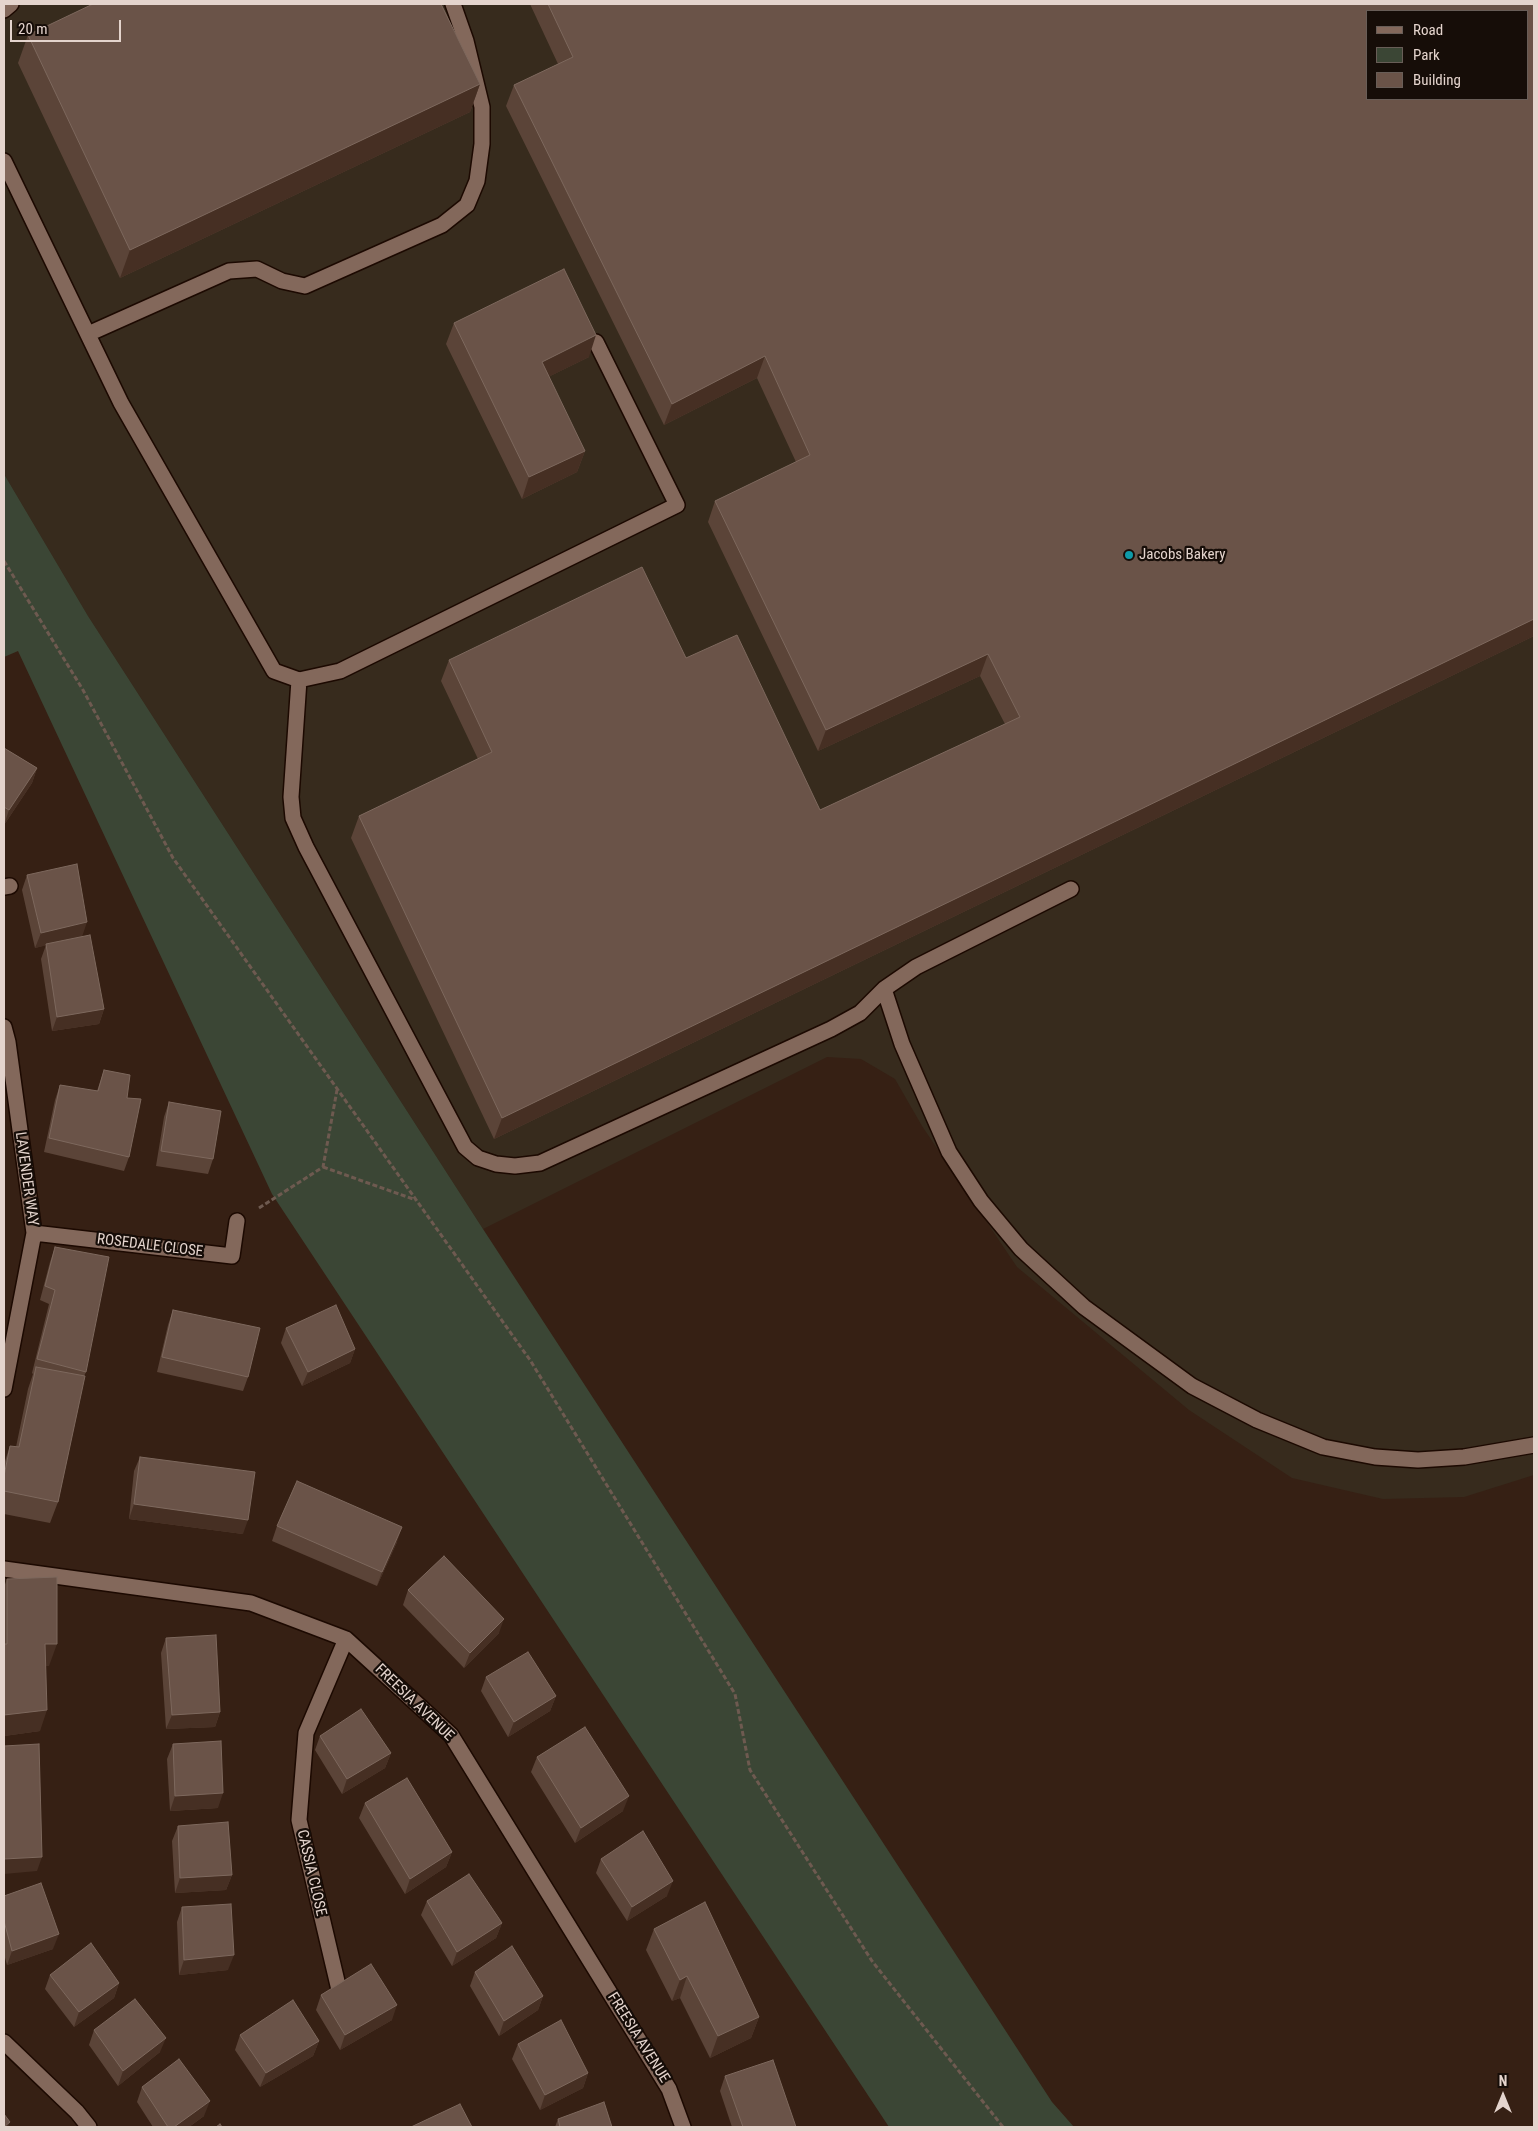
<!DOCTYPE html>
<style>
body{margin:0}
#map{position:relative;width:1538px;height:2131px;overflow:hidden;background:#362014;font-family:"Roboto Condensed",sans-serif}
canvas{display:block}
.frame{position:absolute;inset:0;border:5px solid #e4d4cd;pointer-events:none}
.legend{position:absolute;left:1366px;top:10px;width:162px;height:90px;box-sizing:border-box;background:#160d08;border:1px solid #685d57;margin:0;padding:6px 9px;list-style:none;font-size:15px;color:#e4d4cd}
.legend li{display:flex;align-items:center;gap:10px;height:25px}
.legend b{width:25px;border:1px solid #685d57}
.north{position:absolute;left:1478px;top:2071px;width:50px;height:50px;-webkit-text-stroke:4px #160d08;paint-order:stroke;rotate:0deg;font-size:14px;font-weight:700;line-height:20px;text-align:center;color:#e4d4cd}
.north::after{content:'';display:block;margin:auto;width:18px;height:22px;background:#e4d4cd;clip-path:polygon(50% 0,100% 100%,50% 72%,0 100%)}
.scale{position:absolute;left:10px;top:20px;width:111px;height:22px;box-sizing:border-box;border:2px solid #e4d4cd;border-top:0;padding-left:6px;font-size:15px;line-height:18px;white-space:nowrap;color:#e4d4cd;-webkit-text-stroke:4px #160d08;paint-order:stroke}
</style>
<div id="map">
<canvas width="1538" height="2131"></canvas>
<div class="frame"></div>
<ul class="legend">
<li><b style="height:6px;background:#83685b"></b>Road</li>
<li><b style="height:14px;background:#3b4635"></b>Park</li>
<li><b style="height:14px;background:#6a5348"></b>Building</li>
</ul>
<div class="north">N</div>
<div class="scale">20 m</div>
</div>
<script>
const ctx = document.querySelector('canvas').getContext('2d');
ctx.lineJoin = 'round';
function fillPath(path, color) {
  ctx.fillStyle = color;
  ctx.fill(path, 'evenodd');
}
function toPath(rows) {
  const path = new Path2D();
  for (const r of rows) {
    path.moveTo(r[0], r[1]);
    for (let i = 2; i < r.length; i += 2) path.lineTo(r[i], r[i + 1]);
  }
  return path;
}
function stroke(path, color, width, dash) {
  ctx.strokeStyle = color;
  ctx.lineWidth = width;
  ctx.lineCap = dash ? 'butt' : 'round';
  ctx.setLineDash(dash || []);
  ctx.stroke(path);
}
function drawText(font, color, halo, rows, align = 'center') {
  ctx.font = font + ' "Roboto Condensed",sans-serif';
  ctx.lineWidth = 4.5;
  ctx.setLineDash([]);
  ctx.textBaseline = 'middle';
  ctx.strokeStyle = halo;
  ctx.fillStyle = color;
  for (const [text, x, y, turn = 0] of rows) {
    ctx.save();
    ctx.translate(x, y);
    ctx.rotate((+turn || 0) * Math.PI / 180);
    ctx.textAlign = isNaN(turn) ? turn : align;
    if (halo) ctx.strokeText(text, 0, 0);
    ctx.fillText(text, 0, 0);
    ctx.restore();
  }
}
const industrial = toPath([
 [4,4,1534,4,1534,1475,1464,1497,1383,1499,1292,1478,1189,1410,1017,1267,922,1126,895,1079,861,1059,827,1057,483,1229,88,616,4,474],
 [1367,11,1527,11,1527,99,1367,99]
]);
const green = toPath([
 [4,474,88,616,483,1229,1052,2102,1074,2127,889,2127,272,1194,18,651,4,657]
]);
const path = toPath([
 [4,561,83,690,173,858,530,1360,735,1694,750,1770,872,1961,1003,2127],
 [323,1167,416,1200],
 [259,1208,323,1167,337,1090]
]);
const minor = toPath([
 [4,10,11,4],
 [4,161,121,403,274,671,299,680,340,671,677,505,596,342],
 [88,334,229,271,257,269,282,281,305,286,442,225,467,205,477,181,482,144,482,107,466,41,453,4],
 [299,680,291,797,293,818,306,847,465,1147,478,1158,496,1164,515,1166,540,1163,831,1029,860,1013,884,989,916,967,1071,889],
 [4,887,10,886],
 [884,989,902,1044,949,1152,981,1201,1021,1249,1084,1307,1192,1386,1257,1420,1323,1447,1375,1457,1418,1460,1464,1457,1534,1445],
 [4,1027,8,1042,34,1233,4,1389],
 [34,1233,232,1256,237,1221],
 [4,1569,251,1603,346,1639,451,1735,669,2089,683,2127],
 [340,1994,299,1820,306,1733,346,1639],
 [4,2042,77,2112,89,2127]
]);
const wall = toPath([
 [530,4,1534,4,1534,636,494,1139,351,838,359,816,478,759,441,681,449,660,686,658,820,810,1005,724,980,676,818,751,708,522,715,501,796,462,757,378,664,425,506,106,514,85,558,64],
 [28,35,480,84,470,112,120,278,18,63],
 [454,323,589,357,548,377,585,451,577,472,522,499,446,344],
 [4,748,37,768,32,783,4,825],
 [27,875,82,936,104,1009,99,1024,52,1031,41,959,46,945,35,948,22,890],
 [104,1070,127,1098,129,1157,124,1171,44,1152,55,1100,60,1085,97,1091],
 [169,1102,213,1159,208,1174,156,1166,164,1117],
 [55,1247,86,1372,84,1376,58,1502,50,1523,4,1514,4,1464,10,1446,16,1447,28,1389,33,1374,32,1373,49,1304,40,1300,50,1262],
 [173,1310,248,1377,243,1391,157,1372,168,1325],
 [286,1328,355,1349,350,1363,302,1386,281,1343],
 [140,1457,243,1534,129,1519,134,1471],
 [277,1526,397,1542,377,1586,272,1541],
 [7,1579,49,1666,46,1666,40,1731,4,1736,4,1587],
 [408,1590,499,1633,464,1668,403,1605],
 [166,1638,220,1712,215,1727,166,1729,161,1653],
 [486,1677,556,1696,550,1711,508,1737,481,1691],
 [320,1736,391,1753,385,1768,342,1794,315,1750],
 [173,1744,218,1808,170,1811,167,1759],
 [537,1757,623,1811,575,1843,531,1772],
 [365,1803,452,1852,446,1867,405,1894,359,1818],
 [178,1826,232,1875,226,1890,175,1893,172,1841],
 [601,1859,667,1896,627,1921,596,1873],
 [4,1896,53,1949,7,1965,4,1954],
 [427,1901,502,1923,496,1938,452,1966,421,1915],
 [182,1907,228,1970,179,1975,177,1922],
 [654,1929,759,2017,751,2038,710,2058,680,1998,672,2001,646,1950],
 [475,1972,543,1996,538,2010,499,2036,470,1986],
 [50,1975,119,1983,114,1998,74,2027,45,1989],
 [321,1995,392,2020,340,2050,316,2010],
 [94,2030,160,2052,118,2086,89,2045],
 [240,2035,319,2041,313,2056,260,2087,235,2050],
 [518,2044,588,2073,583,2088,540,2110,512,2059],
 [725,2076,796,2127,732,2127,720,2091],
 [142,2087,204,2116,189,2127,153,2127,137,2102],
 [558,2119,612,2127,555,2127]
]);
const shadedWall = toPath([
 [480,84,470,112,120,278,130,250],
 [596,335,589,357,534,384,542,362],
 [765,356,757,378,664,425,672,404],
 [585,451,577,472,522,499,529,477],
 [1534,619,1534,636,494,1139,502,1118],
 [988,654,980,676,818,751,826,730],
 [37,768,32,783,4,825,9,810],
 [87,922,82,937,35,948,41,933],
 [104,1009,99,1024,52,1031,57,1017],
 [355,1349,350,1363,302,1386,308,1372],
 [134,1504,248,1520,243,1534,129,1519],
 [402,1527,397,1542,377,1586,382,1572],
 [504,1619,499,1633,464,1668,470,1653],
 [45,1644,57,1644,49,1666,37,1666],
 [556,1696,550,1711,508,1737,514,1722],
 [47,1710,40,1731,4,1736,4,1715],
 [220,1712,215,1727,166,1729,172,1715],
 [391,1753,385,1768,342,1794,347,1779],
 [223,1793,218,1808,170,1811,175,1796],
 [629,1796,623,1811,575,1843,581,1828],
 [452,1852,446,1867,405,1894,410,1879],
 [42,1857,37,1871,4,1874,4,1859],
 [232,1875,226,1890,175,1893,180,1878],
 [673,1881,667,1896,627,1921,632,1907],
 [502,1923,496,1938,452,1966,457,1952],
 [59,1934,53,1949,7,1965,12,1951],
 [234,1955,228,1970,179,1975,184,1960],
 [687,1976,680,1998,672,2001,680,1980],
 [119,1983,114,1998,74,2027,79,2012],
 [543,1996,538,2010,499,2036,504,2021],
 [397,2005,392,2020,340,2050,345,2035],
 [759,2017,751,2038,710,2058,718,2036],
 [166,2038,160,2052,118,2086,123,2071],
 [319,2041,313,2056,260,2087,266,2073],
 [588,2073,583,2088,540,2110,545,2095],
 [210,2101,204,2116,189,2127,174,2127],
 [10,2122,8,2127,4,2127]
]);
const building = toPath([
 [93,4,441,4,480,84,130,250,28,35,93,4],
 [548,4,1534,4,1534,619,502,1118,359,816,492,752,449,660,642,567,686,658,737,635,820,810,1020,717,988,654,826,730,715,501,810,455,765,356,672,404,514,85,573,57,548,4],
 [1367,11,1527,11,1527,99,1367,99,1367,11],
 [564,269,596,335,542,362,585,451,529,477,454,323,564,269],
 [4,748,37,768,9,810,4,807,4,748],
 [77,864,87,922,41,933,27,875,77,864],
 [90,935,104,1009,57,1017,46,944,90,935],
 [104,1070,130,1075,127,1098,141,1099,129,1157,49,1138,60,1085,98,1091,104,1070],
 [169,1102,221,1111,213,1159,161,1151,169,1102],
 [55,1247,109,1257,86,1372,37,1359,55,1290,45,1286,55,1247],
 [336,1305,355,1349,308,1372,286,1328,336,1305],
 [173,1310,260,1328,248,1377,162,1357,173,1310],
 [36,1367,85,1376,58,1502,4,1491,4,1476,10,1446,19,1447,36,1367],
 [140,1457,255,1472,248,1520,134,1504,140,1457],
 [297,1481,402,1527,382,1572,277,1526,297,1481],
 [444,1556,504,1619,470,1653,408,1590,444,1556],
 [57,1577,57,1644,45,1644,47,1710,4,1715,4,1644,7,1644,7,1579,57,1577],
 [216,1635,220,1712,172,1715,166,1638,216,1635],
 [528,1652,556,1696,514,1722,486,1677,528,1652],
 [361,1709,391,1753,347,1779,320,1736,361,1709],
 [585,1727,629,1796,581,1828,537,1757,585,1727],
 [221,1741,223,1793,175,1796,173,1744,221,1741],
 [39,1744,42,1857,4,1859,4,1746,39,1744],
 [407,1778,452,1852,410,1879,365,1803,407,1778],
 [228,1822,232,1875,180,1878,178,1826,228,1822],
 [643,1831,673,1881,632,1907,601,1859,643,1831],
 [469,1874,502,1923,457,1952,427,1901,469,1874],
 [41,1883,59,1934,12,1951,4,1921,4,1896,41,1883],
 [705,1902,759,2017,718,2036,687,1976,680,1980,654,1929,705,1902],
 [231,1904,234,1955,184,1960,182,1907,231,1904],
 [91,1943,119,1983,79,2012,50,1975,91,1943],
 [512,1946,543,1996,504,2021,475,1972,512,1946],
 [371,1964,397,2005,345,2035,321,1995,371,1964],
 [135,1999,166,2038,123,2071,94,2030,135,1999],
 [293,2000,319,2041,266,2073,240,2035,293,2000],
 [561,2020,588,2073,545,2095,518,2044,561,2020],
 [179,2059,210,2101,174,2127,168,2127,142,2087,179,2059],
 [773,2060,796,2127,743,2127,725,2076,773,2060],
 [604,2102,612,2127,560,2127,558,2119,604,2102],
 [460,2104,472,2127,411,2127,460,2104],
 [4,2114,10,2122,4,2127,4,2114],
 [220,2124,222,2127,216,2127,220,2124]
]);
const markers = [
 [1129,555,5,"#0f9aa8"]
];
const poiNames = [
 ["Jacobs Bakery",1139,555]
];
const streetNames = [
 ["LAVENDER WAY",26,1179,82],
 ["ROSEDALE CLOSE",150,1246,7],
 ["FREESIA AVENUE",414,1703,44],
 ["CASSIA CLOSE",311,1873,77],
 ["FREESIA AVENUE",638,2038,58]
];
fillPath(industrial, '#372b1d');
fillPath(green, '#3b4635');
stroke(minor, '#1c0901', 18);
stroke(path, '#6e5a50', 3, [5, 2.5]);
stroke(minor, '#83685b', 15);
fillPath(wall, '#5b4438');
fillPath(shadedWall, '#462f23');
fillPath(building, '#6a5348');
stroke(building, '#7d685d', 1);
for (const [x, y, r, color] of markers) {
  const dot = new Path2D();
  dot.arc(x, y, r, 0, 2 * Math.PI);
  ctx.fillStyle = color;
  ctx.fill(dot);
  stroke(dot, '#160d08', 2);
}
drawText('15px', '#e4d4cd', '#160d08', poiNames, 'left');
drawText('15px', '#e4d4cd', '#160d08', streetNames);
</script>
